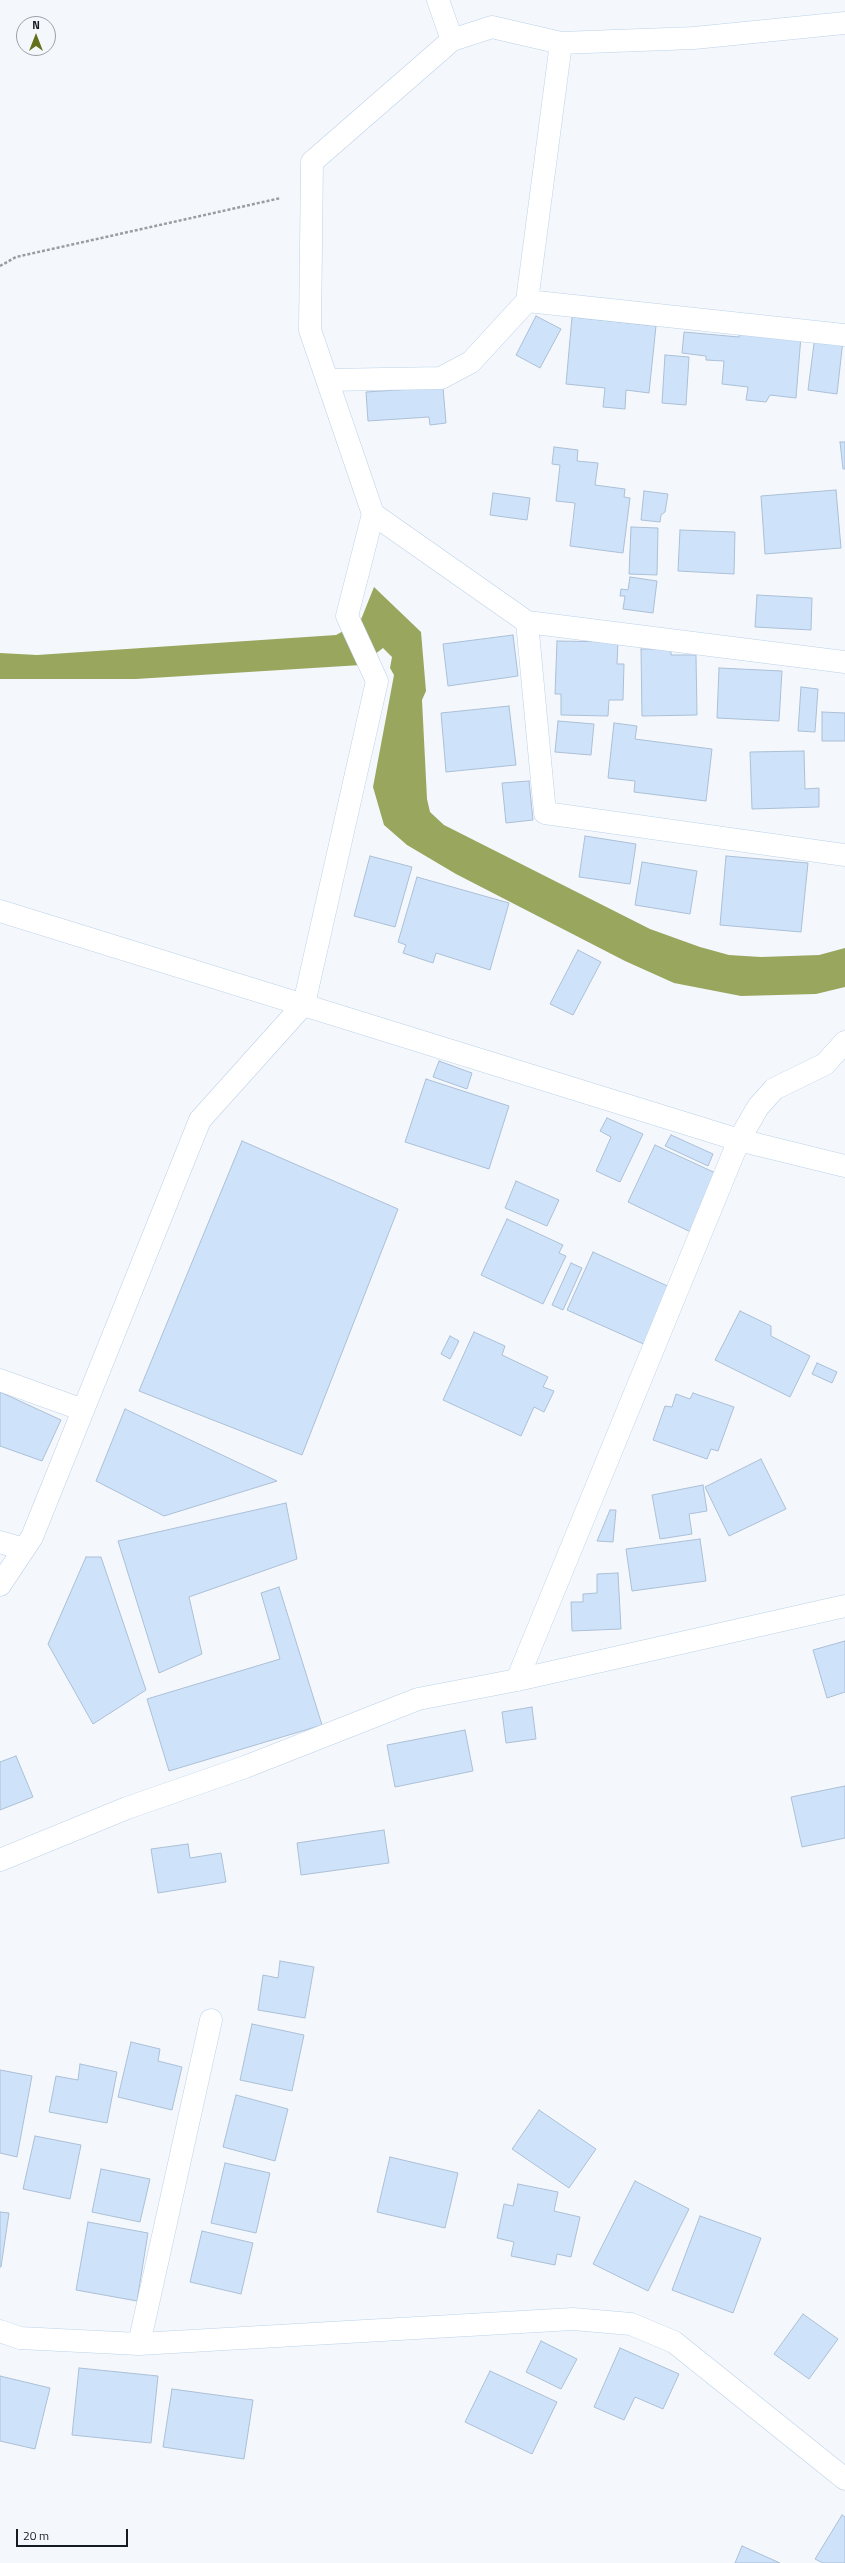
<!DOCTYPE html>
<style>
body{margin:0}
#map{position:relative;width:845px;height:2563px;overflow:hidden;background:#f4f8fd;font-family:"Titillium Web",sans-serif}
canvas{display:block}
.north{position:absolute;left:16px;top:16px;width:40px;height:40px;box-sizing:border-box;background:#f4f8fd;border:1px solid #9aa0a6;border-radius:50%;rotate:0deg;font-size:11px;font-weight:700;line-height:16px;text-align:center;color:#141b23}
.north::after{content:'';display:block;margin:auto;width:14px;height:18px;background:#64701a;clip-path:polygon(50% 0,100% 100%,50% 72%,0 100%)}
.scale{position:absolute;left:16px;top:2529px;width:112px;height:18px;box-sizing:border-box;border:2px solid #141b23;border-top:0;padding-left:5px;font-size:12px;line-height:14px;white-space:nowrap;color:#141b23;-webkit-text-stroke:3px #f4f8fd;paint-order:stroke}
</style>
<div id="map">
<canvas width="845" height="2563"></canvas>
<div class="north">N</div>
<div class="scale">20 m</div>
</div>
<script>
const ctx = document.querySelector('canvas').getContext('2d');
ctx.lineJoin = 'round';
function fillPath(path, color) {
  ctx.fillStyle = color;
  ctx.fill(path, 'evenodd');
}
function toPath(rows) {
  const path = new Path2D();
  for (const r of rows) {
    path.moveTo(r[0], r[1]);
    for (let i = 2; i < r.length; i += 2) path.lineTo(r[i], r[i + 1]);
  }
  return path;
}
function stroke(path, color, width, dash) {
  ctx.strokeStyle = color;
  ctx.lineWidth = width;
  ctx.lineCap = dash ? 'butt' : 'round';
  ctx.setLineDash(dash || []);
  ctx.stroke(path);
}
const water = toPath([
 [374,587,421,632,426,691,422,700,427,799,430,812,444,825,650,929,700,947,729,955,761,957,819,955,845,948,845,987,816,994,741,996,674,983,625,961,456,874,407,845,384,825,373,787,394,675,390,668,392,657,383,648,361,665,136,679,0,679,0,653,37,655,336,635,360,622]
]);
const building = toPath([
 [536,316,561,329,540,368,516,355,536,316],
 [572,317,656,326,649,393,626,390,625,409,603,407,605,388,566,384,572,317],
 [740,330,801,336,796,398,770,395,766,402,746,400,748,387,722,384,724,361,706,360,706,356,682,353,684,332,739,337,740,330],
 [815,336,843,340,837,394,808,390,815,336],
 [665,355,689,357,686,405,662,403,665,355],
 [443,387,446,423,430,425,429,417,368,421,366,392,443,387],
 [840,442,845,442,845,469,843,469,840,442],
 [554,447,578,450,577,461,598,463,595,485,625,489,624,497,630,498,623,553,570,546,575,503,556,501,560,465,552,464,554,447],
 [836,490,841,548,765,554,761,496,836,490],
 [644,491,668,494,665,512,661,515,660,522,641,520,644,491],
 [493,493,530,498,527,520,490,515,493,493],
 [631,527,658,528,657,575,629,574,631,527],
 [680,530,735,532,734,574,678,571,680,530],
 [630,577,657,581,653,613,623,609,625,596,620,596,621,589,628,590,630,577],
 [757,595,812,598,811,630,755,627,757,595],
 [513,635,518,676,448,686,443,644,513,635],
 [557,641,618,642,617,664,624,664,623,700,609,700,608,716,561,715,561,694,555,694,557,641],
 [641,649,671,649,671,655,696,655,697,715,642,716,641,649],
 [719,668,782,671,779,721,717,718,719,668],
 [801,687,818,689,815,732,798,731,801,687],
 [509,706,516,765,446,772,441,713,509,706],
 [822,712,845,713,845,741,822,741,822,712],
 [558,721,594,724,591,755,555,752,558,721],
 [614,723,637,726,635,739,712,749,706,801,634,792,635,781,608,778,614,723],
 [804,751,805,789,819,788,819,807,752,809,750,752,804,751],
 [529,781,533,820,506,823,502,783,529,781],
 [585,836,636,844,630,884,579,877,585,836],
 [370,856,412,867,395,927,354,916,370,856],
 [726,856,808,863,801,932,720,925,726,856],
 [642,862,697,871,690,914,635,905,642,862],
 [417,877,509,903,490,970,436,953,433,963,403,953,406,945,398,942,417,877],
 [578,950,601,962,573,1015,550,1004,578,950],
 [439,1061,472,1073,467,1089,433,1077,439,1061],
 [426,1079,509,1106,489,1169,405,1142,426,1079],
 [607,1118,643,1134,620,1182,596,1171,611,1137,600,1131,607,1118],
 [671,1135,713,1154,708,1166,665,1146,671,1135],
 [242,1141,398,1209,302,1455,139,1391,242,1141],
 [655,1145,722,1176,695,1234,628,1202,655,1145],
 [516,1181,559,1200,547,1226,505,1208,516,1181],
 [507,1219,563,1245,559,1253,566,1256,543,1304,481,1275,507,1219],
 [593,1252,674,1289,648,1346,567,1310,593,1252],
 [571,1263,582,1268,563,1310,552,1305,571,1263],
 [740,1311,771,1326,771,1336,810,1356,790,1397,715,1360,740,1311],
 [474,1332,505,1346,502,1355,548,1377,543,1387,554,1391,544,1412,534,1407,521,1436,443,1400,474,1332],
 [450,1336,459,1341,450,1359,441,1354,450,1336],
 [817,1363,837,1372,832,1383,812,1374,817,1363],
 [0,1392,61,1420,42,1461,0,1446,0,1392],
 [693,1393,734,1407,718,1451,711,1449,707,1459,653,1440,665,1406,672,1407,676,1394,690,1399,693,1393],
 [125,1409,277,1481,164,1516,96,1481,125,1409],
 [761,1459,786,1509,729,1536,705,1487,761,1459],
 [703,1485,707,1511,689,1514,692,1534,660,1539,652,1495,703,1485],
 [286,1503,297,1559,189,1597,202,1654,159,1673,118,1541,286,1503],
 [610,1510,616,1510,613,1542,597,1541,610,1510],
 [700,1539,706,1581,632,1591,626,1549,700,1539],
 [86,1557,101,1557,146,1690,93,1724,48,1644,86,1557],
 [618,1573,621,1629,572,1631,571,1602,583,1602,583,1594,597,1593,597,1574,618,1573],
 [279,1587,322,1725,169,1771,147,1699,280,1659,261,1593,279,1587],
 [845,1641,845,1692,827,1698,813,1650,845,1641],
 [532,1707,536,1739,506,1743,502,1712,532,1707],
 [465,1730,473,1771,395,1787,387,1745,465,1730],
 [16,1756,33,1797,0,1810,0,1762,16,1756],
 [845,1786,845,1838,802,1847,791,1797,845,1786],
 [384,1830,389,1863,301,1875,297,1843,384,1830],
 [188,1844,190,1858,221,1853,226,1882,158,1893,151,1849,188,1844],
 [280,1961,314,1967,305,2018,258,2010,263,1975,278,1978,280,1961],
 [252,2024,304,2035,292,2091,240,2080,252,2024],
 [131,2042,160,2049,158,2061,182,2067,172,2110,118,2097,131,2042],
 [80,2064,117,2072,107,2123,49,2112,56,2076,78,2080,80,2064],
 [0,2070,32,2076,17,2157,0,2153,0,2070],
 [236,2095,288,2109,275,2161,223,2147,236,2095],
 [539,2110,596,2149,569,2188,512,2149,539,2110],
 [35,2136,81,2145,70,2199,23,2189,35,2136],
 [390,2157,458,2173,445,2228,377,2212,390,2157],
 [225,2163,270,2173,256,2233,211,2223,225,2163],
 [101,2169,150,2179,140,2222,92,2212,101,2169],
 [635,2181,689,2209,648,2291,593,2264,635,2181],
 [518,2184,558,2192,554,2211,580,2217,571,2257,557,2254,555,2265,511,2256,514,2242,497,2238,504,2204,513,2206,518,2184],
 [0,2212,9,2213,1,2267,0,2267,0,2212],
 [700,2216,761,2238,733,2313,672,2290,700,2216],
 [88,2222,148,2233,137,2301,76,2290,88,2222],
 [202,2231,253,2243,241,2294,190,2282,202,2231],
 [803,2314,838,2339,809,2379,774,2354,803,2314],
 [541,2341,577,2359,561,2389,526,2372,541,2341],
 [620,2348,679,2374,663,2409,635,2397,624,2420,594,2407,620,2348],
 [79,2368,158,2376,151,2443,72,2435,79,2368],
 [490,2371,557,2402,532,2454,465,2422,490,2371],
 [0,2376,50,2388,35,2449,0,2441,0,2376],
 [172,2389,253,2400,244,2459,163,2447,172,2389],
 [842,2515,845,2517,845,2563,823,2563,815,2559,842,2515],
 [742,2546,780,2563,735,2563,742,2546]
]);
const path = toPath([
 [0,266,16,257,281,198]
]);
const minor = toPath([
 [452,40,492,27,561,43,694,38,845,23],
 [561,43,527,301,845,335],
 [327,380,441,378,471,362,527,301],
 [373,514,527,622,845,662],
 [527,622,545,813,845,855],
 [0,911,739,1140,845,1166],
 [0,1380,83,1410],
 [0,1542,24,1549],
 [0,1585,32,1537,200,1120,304,1004,377,681,347,616,373,514,310,330,312,162,452,40,438,0],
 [517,1680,739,1140,758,1107,774,1089,825,1064,845,1042],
 [0,1860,127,1808,245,1767,418,1699,517,1680,845,1606],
 [0,2331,20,2338,139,2344,573,2319,631,2324,674,2342,845,2479],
 [139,2344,211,2020]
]);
fillPath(water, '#99a65e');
fillPath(building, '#cee3fa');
stroke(building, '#abbfd6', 1);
stroke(minor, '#bcd1e8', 23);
stroke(path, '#989da4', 2.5, [3, 2]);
stroke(minor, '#fff', 22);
</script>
